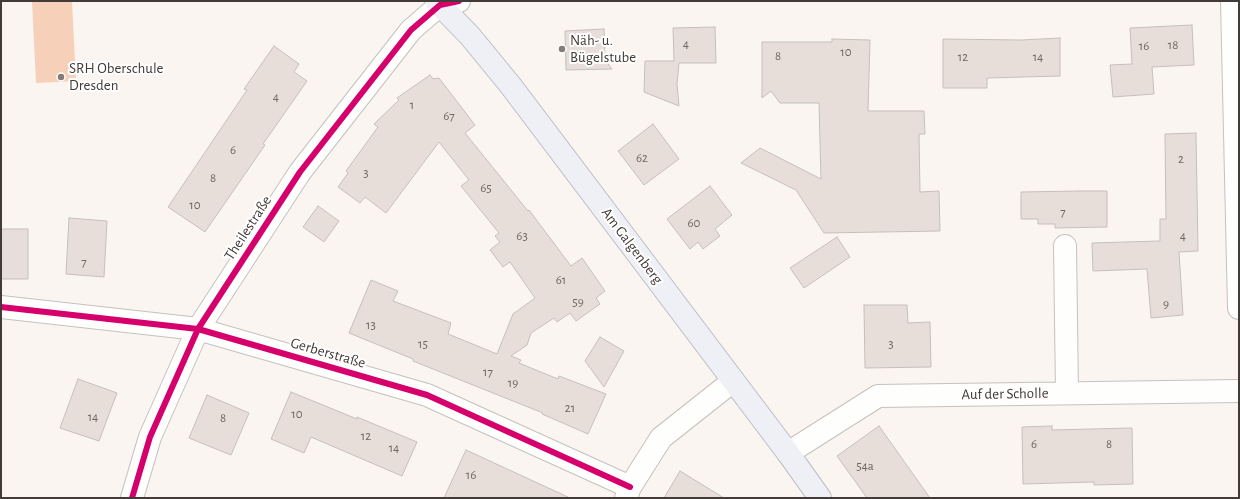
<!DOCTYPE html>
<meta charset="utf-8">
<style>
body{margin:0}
#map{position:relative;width:1240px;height:499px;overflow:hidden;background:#fbf5f2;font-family:"Alegreya Sans",sans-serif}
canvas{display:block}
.frame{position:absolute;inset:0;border:2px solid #433b37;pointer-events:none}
</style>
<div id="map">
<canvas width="1240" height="499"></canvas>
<div class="frame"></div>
</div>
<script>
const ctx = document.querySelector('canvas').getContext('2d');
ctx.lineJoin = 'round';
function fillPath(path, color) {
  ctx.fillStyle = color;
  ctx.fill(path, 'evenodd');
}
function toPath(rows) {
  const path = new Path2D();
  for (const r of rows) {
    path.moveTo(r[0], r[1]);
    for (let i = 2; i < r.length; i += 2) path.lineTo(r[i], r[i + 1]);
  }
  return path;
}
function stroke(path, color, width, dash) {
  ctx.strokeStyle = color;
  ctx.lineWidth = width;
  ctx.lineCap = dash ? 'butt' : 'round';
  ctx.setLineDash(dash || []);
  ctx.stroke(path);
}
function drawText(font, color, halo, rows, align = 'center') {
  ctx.font = font + ' "Alegreya Sans",sans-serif';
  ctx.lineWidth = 4;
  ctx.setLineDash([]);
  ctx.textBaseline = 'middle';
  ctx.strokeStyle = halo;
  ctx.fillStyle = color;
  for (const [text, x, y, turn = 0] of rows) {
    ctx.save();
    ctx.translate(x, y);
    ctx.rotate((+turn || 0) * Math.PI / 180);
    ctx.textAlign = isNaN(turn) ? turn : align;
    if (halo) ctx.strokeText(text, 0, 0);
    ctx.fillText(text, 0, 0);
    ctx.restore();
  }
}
const green = toPath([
 [32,1,72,1,76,81,36,83]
]);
const building = toPath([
 [1192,25,1194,65,1152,67,1154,94,1113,97,1110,65,1132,64,1130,28,1192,25],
 [715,27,716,63,679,63,677,84,679,106,644,92,645,61,674,61,673,28,715,27],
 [604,29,605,60,612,69,566,70,565,31,604,29],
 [1060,38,1060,76,987,78,987,88,943,88,943,39,1021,40,1060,38],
 [832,39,870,40,868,111,924,111,925,134,919,134,920,192,939,191,940,231,824,233,796,190,741,163,760,148,821,179,819,103,780,103,771,91,762,98,762,42,832,42,832,39],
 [274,46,299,64,294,72,307,81,263,144,265,145,205,232,168,207,247,90,244,89,274,46],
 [430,75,433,79,439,78,475,125,465,133,528,211,529,210,571,266,582,258,605,291,596,298,600,304,576,321,570,313,557,322,554,318,531,333,527,345,511,356,521,360,519,363,558,379,559,376,606,394,588,434,542,414,543,413,413,361,413,359,349,333,371,280,398,291,393,301,451,323,448,334,497,354,513,314,535,298,510,262,503,267,490,250,500,242,495,236,499,233,461,186,469,180,439,142,386,213,365,197,360,203,338,187,348,173,346,171,378,127,374,124,399,100,397,98,430,75],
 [653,124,679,159,644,185,618,151,653,124],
 [1196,133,1198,251,1179,252,1183,315,1151,318,1147,269,1093,271,1092,243,1160,241,1160,219,1166,219,1165,134,1196,133],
 [710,186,732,215,715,229,720,236,703,249,698,242,690,249,667,219,710,186],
 [1079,191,1107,191,1107,227,1055,228,1055,224,1038,224,1038,219,1021,219,1021,192,1079,191],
 [318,206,339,221,324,242,303,227,318,206],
 [69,218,107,221,104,277,66,274,69,218],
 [1,229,28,229,28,279,1,279,1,229],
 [837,237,850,257,804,288,790,268,837,237],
 [864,305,907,305,908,323,930,322,931,367,865,368,864,305],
 [600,337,624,351,604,387,585,361,600,337],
 [78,379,117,393,99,441,60,428,78,379],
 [291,392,357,419,357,417,417,442,402,476,311,437,304,453,271,439,291,392],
 [207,395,249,413,231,455,189,438,207,395],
 [879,426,930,498,867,498,837,456,879,426],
 [1052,426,1052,430,1132,428,1133,484,1094,485,1094,482,1023,484,1022,427,1052,426],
 [466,450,570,498,444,498,466,450],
 [680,471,724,498,664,498,680,471]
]);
const minor = toPath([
 [1232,1,1239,308],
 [1065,246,1067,393],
 [1,307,198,329,427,395,630,487],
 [788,453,878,396,1239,391],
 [132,498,150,437,198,329,300,172,411,30,440,5,459,1],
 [626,498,630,487,661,438,733,381]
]);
const major = toPath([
 [436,1,470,36,511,86,788,453,820,498]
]);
const cycleway = toPath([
 [1,307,198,329,427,395,630,487],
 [132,498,150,437,198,329,300,172,411,30,440,5,459,1]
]);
const markers = [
 [562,49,4,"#837c78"],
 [61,77,4,"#837c78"]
];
const numberNames = [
 ["4",686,44],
 ["18",1173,45],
 ["16",1144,46],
 ["10",846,52],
 ["8",778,56],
 ["12",963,57],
 ["14",1038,57],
 ["4",276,97],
 ["1",412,105],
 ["67",449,116],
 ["6",233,150],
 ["62",642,158],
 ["2",1181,159],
 ["3",366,173],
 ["8",213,178],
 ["65",486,188],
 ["10",195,205],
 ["7",1063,212],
 ["60",694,223],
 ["63",522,236],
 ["4",1183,236],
 ["7",84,262],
 ["61",561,280],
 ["59",578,302],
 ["9",1166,304],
 ["13",371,325],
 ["15",423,344],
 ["3",891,344],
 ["17",488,372],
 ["19",513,383],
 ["21",570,408],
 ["10",297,414],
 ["14",93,417],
 ["8",223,418],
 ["12",366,436],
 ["6",1034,444],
 ["8",1109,444],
 ["14",394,448],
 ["54a",865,466],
 ["16",471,475]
];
const poiNames = [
 ["Näh- u.",570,40],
 ["Bügelstube",570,57],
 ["SRH Oberschule",69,68],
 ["Dresden",69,85]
];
const streetNames = [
 ["Theilestraße",248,228,-57],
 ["Am Galgenberg",632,246,53],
 ["Gerberstraße",328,353,16],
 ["Auf der Scholle",1005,394,-1]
];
fillPath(green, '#f7d0b9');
fillPath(building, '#e8ded9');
stroke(building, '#c5bfbc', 1);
stroke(minor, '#c7c1bd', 24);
stroke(major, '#bdbdc4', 24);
stroke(minor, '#fefefd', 22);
stroke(major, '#eff0f5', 22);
stroke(cycleway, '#d6006c', 6);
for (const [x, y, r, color] of markers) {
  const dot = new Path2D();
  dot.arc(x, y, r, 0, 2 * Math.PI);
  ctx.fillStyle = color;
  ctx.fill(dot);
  stroke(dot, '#fff', 1.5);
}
drawText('13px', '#6e6661', null, numberNames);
drawText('15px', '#433b37', '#fff', poiNames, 'left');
drawText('15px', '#433b37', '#fff', streetNames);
</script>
